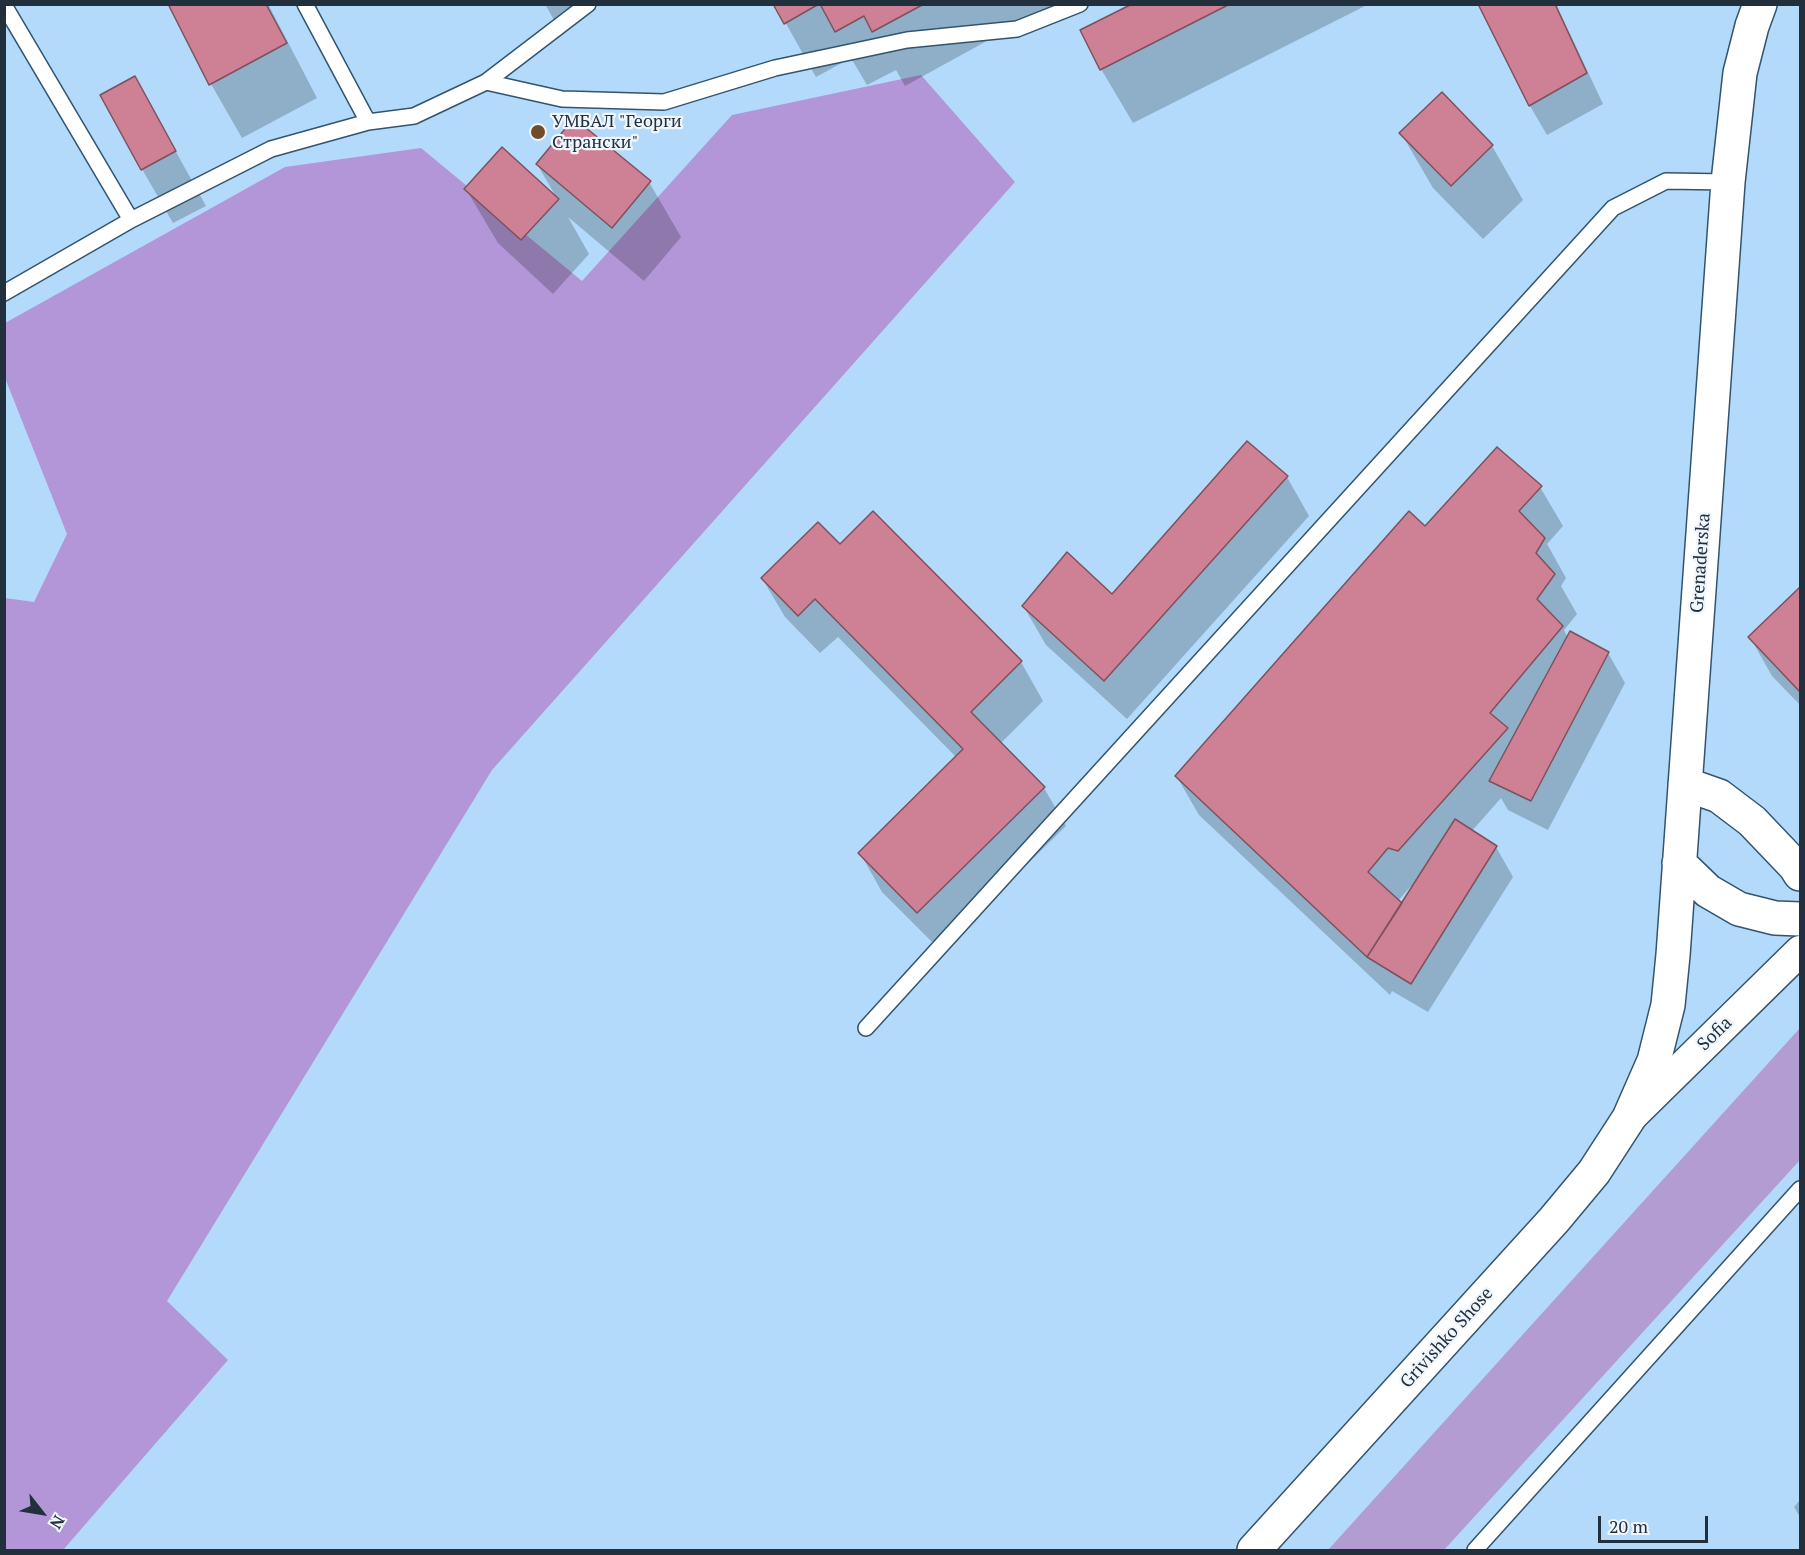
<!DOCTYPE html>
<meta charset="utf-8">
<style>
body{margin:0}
#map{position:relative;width:1805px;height:1555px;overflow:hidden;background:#b3dafa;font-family:"PT Serif",serif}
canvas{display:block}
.frame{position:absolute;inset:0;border:6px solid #21303c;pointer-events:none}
.north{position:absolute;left:12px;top:1483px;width:60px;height:60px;-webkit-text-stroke:4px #eff6fd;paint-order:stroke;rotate:121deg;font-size:16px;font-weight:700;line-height:24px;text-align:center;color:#21303c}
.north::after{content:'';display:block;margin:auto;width:21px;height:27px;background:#21303c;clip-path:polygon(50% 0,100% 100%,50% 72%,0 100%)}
.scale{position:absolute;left:1598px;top:1516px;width:110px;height:27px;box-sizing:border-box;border:3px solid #21303c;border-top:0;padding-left:8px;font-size:18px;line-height:21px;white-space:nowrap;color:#21303c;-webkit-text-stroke:4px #eff6fd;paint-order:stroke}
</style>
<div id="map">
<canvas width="1805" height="1555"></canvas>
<div class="frame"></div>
<div class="north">N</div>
<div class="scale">20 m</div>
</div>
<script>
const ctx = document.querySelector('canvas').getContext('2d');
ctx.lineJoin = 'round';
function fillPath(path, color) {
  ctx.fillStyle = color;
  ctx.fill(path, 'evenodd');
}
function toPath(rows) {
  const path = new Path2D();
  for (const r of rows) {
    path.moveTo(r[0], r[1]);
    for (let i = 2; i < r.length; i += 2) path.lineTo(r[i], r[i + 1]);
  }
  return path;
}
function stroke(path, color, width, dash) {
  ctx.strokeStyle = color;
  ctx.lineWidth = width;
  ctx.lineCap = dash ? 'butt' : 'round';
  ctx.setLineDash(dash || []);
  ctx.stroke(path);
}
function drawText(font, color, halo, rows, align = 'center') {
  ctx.font = font + ' "PT Serif",serif';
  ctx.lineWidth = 4.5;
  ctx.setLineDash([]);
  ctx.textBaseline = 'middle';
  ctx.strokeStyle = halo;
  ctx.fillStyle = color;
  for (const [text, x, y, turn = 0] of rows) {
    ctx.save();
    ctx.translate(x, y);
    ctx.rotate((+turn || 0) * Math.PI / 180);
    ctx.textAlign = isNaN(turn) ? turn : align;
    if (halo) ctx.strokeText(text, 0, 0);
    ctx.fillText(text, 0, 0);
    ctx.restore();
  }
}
const green = toPath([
 [1800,1028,1800,1160,1444,1550,1328,1550]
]);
const forest = toPath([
 [921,75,1015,182,492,770,167,1301,228,1360,63,1550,5,1550,5,598,34,602,67,534,5,378,5,323,285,167,421,148,582,281,732,115]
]);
const shadow = toPath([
 [169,4,268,4,317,98,242,138,211,84],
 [545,4,588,4,555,22],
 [775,4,1054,4,905,86,896,70,867,85,851,58,816,77],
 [1135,4,1369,4,1133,123,1101,69],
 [1479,4,1556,4,1603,104,1547,135,1530,106],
 [135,78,206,206,173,223,142,169],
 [1401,133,1492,146,1523,200,1483,239,1433,188],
 [537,164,649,182,681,237,644,281,568,217,589,254,553,294,498,243,466,189,558,200],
 [1247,443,1287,477,1309,516,1127,719,1046,645,1024,607,1112,596],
 [1540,487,1563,526,1547,544,1566,578,1561,586,1577,614,1564,630,1568,638,1608,653,1625,683,1548,830,1508,810,1501,798,1471,832,1496,847,1513,877,1428,1012,1392,991,1390,995,1199,815,1177,777,1425,528],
 [1411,886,1414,887,1402,906,1398,901],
 [873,513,1021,662,1043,701,1000,744,1044,788,1066,826,940,950,882,892,860,853,956,757,838,637,820,653,785,617,762,578,840,546],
 [1800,589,1800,705,1772,676,1750,637],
 [1800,1500,1800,1517,1794,1507]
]);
const building = toPath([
 [168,4,266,4,287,43,209,85,168,4],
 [773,4,819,4,784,24,773,4],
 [820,4,924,4,872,32,864,16,835,32,820,4],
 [1132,4,1230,4,1100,70,1080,30,1132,4],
 [1478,4,1555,4,1587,73,1529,106,1478,4],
 [135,76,176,151,141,170,100,95,135,76],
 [1442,92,1493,145,1451,186,1399,133,1442,92],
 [574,118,651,181,612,228,536,164,574,118],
 [502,147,559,199,521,240,464,189,502,147],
 [1247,441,1288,476,1104,681,1022,606,1067,552,1112,594,1247,441],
 [1497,447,1542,486,1519,511,1545,538,1536,553,1555,574,1537,599,1563,626,1490,713,1508,728,1398,851,1388,848,1368,872,1402,903,1367,957,1175,776,1409,511,1425,526,1497,447],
 [873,511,1022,661,971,712,1045,787,917,913,858,853,963,749,815,599,798,616,761,578,818,522,840,544,873,511],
 [1800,587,1800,692,1748,637,1800,587],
 [1570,631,1609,652,1531,801,1489,781,1570,631],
 [1455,819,1497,846,1411,984,1367,957,1455,819]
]);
const service = toPath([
 [305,4,368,122],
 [4,5,131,220],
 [486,82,562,99,664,102,775,68,907,40,1017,29,1080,4],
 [4,293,131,220,271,149,368,122,414,116,486,82,588,4],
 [866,1028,1613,208,1666,181,1728,182],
 [1475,1550,1800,1189]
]);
const minor = toPath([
 [1631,1117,1800,951]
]);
const tertiary = toPath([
 [1685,784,1719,796,1752,821,1795,866,1800,874],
 [1679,863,1708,891,1739,909,1775,918,1800,919],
 [1254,1550,1554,1220,1594,1172,1629,1118,1654,1061,1668,1005,1673,955,1728,182,1740,73,1752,26,1760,4]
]);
const markers = [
 [538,132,8,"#714c28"]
];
const poiNames = [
 ["УМБАЛ \"Георги",552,122],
 ["Странски\"",552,143]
];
const streetNames = [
 ["Grenaderska",1701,563,-86],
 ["Sofia",1715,1034,-44],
 ["Grivishko Shose",1447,1338,-48]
];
fillPath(green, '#b29cd1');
fillPath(forest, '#b296d8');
fillPath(shadow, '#0003');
fillPath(building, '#ce8094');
stroke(building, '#7d515c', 1.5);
stroke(service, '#31546f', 18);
stroke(minor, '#31546f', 33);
stroke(tertiary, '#31546f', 36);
stroke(service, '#fff', 15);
stroke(minor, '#fff', 30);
stroke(tertiary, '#fff', 33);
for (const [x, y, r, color] of markers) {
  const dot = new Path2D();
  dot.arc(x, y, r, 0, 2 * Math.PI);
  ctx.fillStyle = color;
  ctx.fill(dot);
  stroke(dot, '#eff6fd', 2);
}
drawText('18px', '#21303c', '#eff6fd', poiNames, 'left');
drawText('18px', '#21303c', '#eff6fd', streetNames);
</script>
